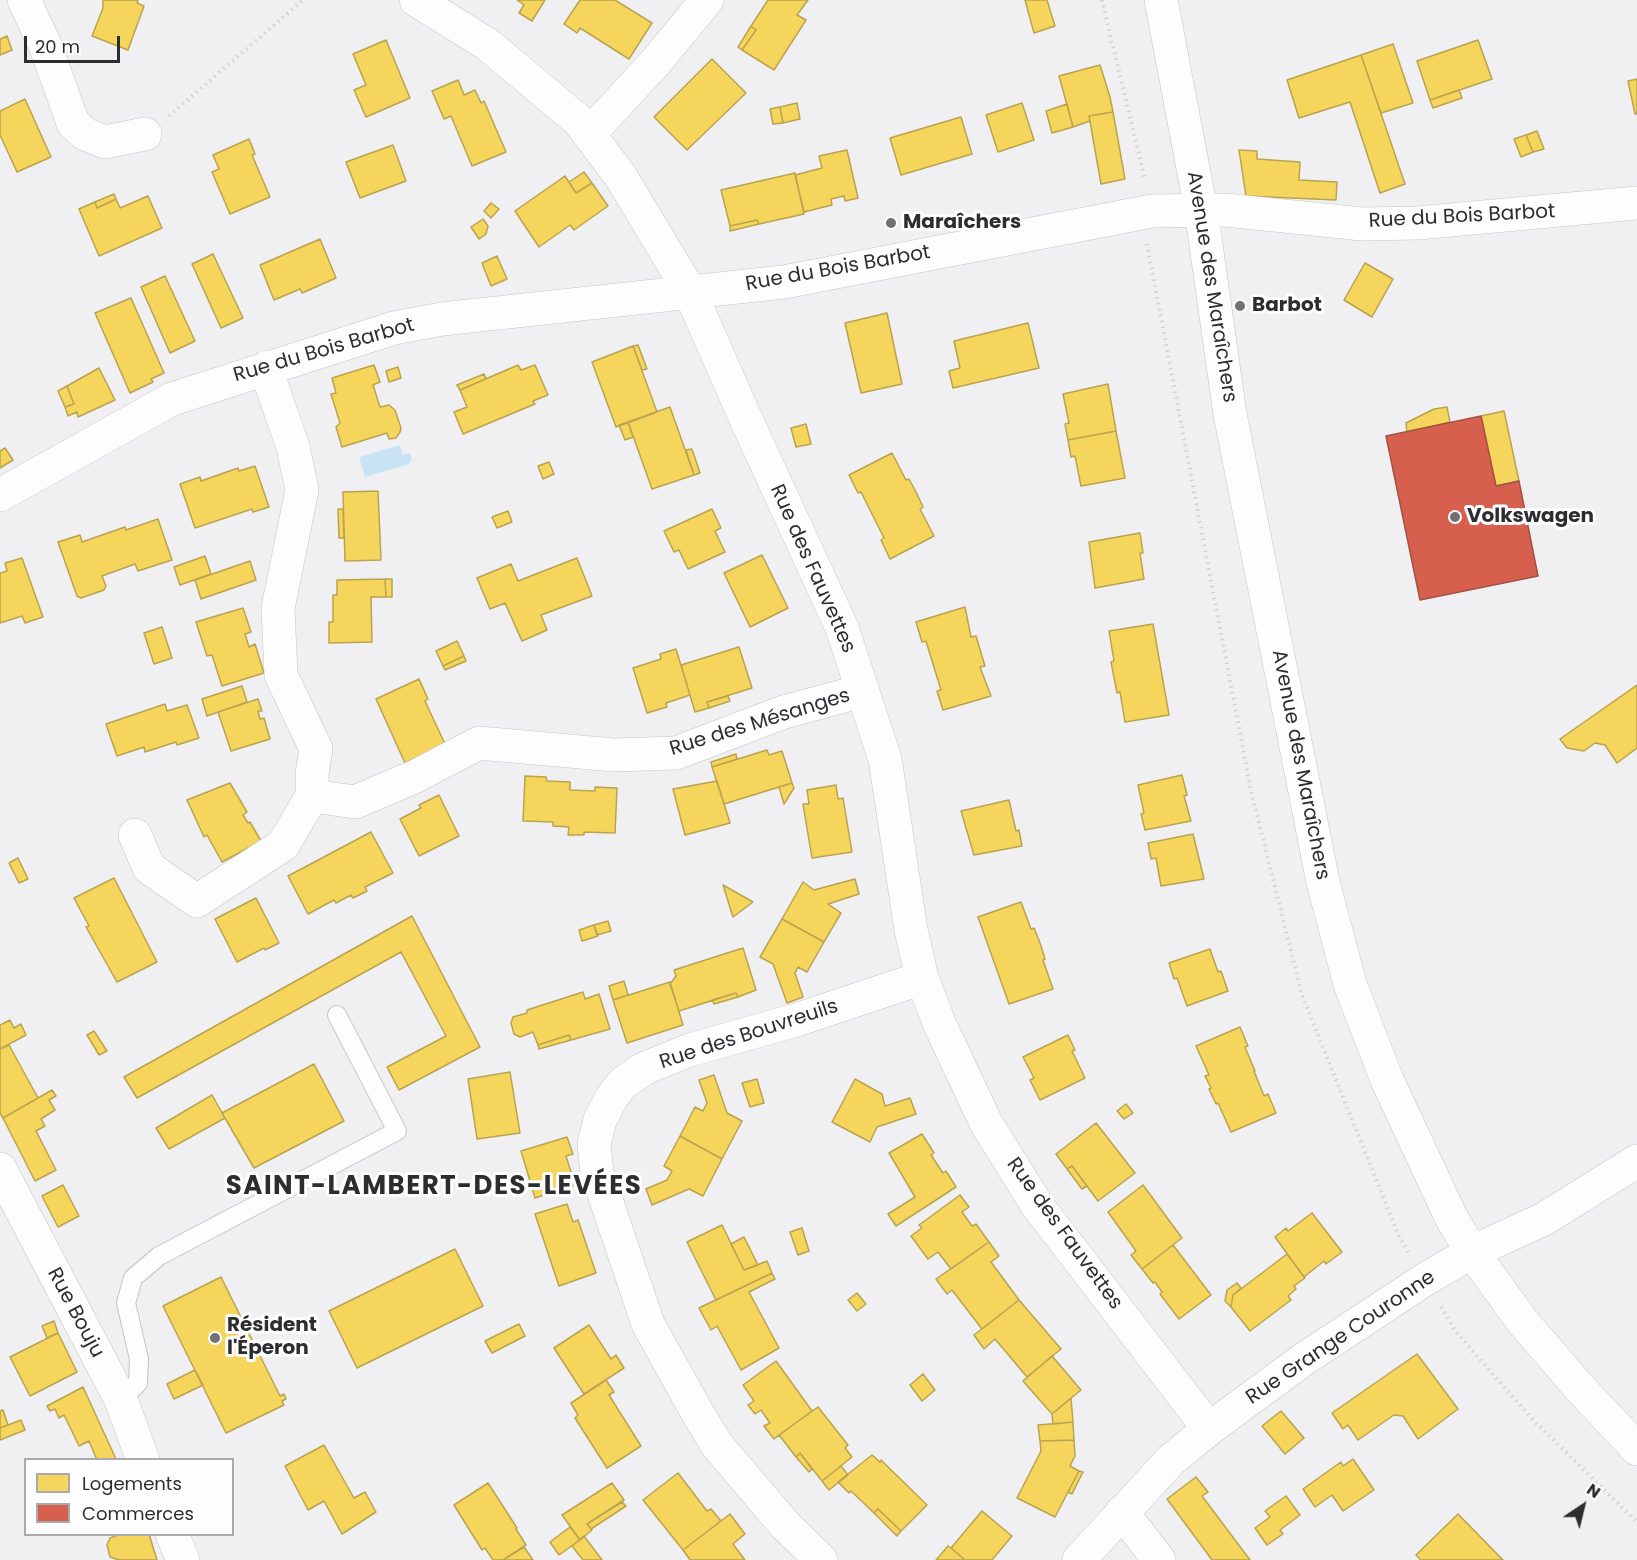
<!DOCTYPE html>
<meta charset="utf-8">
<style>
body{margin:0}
#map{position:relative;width:1637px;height:1560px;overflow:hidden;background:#f0f0f3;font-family:Poppins,sans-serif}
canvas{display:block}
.legend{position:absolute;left:24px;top:1458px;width:210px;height:78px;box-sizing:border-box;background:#fdfdff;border:2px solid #a9aaab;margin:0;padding:8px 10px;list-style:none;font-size:18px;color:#2c2d2e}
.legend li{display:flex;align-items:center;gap:12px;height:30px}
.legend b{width:30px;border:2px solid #a9aaab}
.north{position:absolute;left:1553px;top:1476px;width:60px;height:60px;-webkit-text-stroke:4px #fdfdff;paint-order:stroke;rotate:35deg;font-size:16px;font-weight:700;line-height:24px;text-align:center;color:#2c2d2e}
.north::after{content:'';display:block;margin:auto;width:21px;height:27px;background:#2c2d2e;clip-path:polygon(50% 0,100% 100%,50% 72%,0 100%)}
.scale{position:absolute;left:24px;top:36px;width:96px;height:27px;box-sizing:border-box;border:3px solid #2c2d2e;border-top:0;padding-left:8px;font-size:18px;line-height:21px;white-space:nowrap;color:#2c2d2e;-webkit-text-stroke:4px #fdfdff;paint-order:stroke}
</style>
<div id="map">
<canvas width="1637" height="1560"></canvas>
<ul class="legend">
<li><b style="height:16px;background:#f6d55c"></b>Logements</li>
<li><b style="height:16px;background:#d6604d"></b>Commerces</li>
</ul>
<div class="north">N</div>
<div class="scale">20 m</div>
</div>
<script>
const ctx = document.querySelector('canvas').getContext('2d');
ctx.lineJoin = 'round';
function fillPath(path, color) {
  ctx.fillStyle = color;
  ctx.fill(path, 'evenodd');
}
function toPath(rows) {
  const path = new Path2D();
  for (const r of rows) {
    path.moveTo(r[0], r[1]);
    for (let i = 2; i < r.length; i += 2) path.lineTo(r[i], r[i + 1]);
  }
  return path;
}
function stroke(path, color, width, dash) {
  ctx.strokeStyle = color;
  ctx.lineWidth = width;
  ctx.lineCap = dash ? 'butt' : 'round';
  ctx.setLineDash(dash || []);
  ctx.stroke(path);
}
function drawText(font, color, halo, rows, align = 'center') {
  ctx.font = font + ' Poppins,sans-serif';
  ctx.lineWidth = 6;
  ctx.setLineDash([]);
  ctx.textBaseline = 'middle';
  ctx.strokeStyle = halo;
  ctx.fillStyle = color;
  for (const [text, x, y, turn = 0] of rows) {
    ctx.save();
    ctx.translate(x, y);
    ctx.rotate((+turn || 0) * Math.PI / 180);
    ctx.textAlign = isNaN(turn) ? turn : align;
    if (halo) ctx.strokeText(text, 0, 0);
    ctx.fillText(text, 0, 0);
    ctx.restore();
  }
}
const water = toPath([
 [400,445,403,455,410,453,412,459,409,464,365,477,359,457]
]);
const homes = toPath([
 [103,0,138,0,137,3,144,6,128,50,92,36,103,8,103,0],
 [517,0,545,0,532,21,519,13,524,5,517,0],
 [580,0,615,0,652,23,629,59,580,28,577,33,564,24,580,0],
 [768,0,808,0,797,15,806,20,774,70,742,50,756,30,751,26,768,0],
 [1025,0,1047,0,1055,26,1034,33,1025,0],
 [751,26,756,30,742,50,738,47,751,26],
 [7,36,12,50,0,55,0,39,7,36],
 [386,40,410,98,366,117,354,90,366,85,353,54,386,40],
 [1478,40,1492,79,1430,100,1417,61,1478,40],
 [1393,44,1413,103,1381,113,1361,55,1393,44],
 [1361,55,1405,184,1380,193,1350,102,1299,118,1287,80,1361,55],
 [712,59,746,93,687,150,654,117,712,59],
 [1100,65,1110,97,1113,112,1089,116,1090,121,1073,127,1059,76,1100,65],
 [1637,79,1637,114,1635,114,1628,81,1637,79],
 [458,80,464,95,475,90,481,103,484,101,506,152,472,166,451,116,444,119,432,91,458,80],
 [1459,90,1462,98,1433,108,1430,100,1459,90],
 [25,99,51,157,17,172,0,135,0,111,25,99],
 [797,103,800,119,783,123,780,107,797,103],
 [1022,103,1034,140,998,152,986,115,1022,103],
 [1067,104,1073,127,1052,133,1046,111,1067,104],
 [780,107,783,123,773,124,770,109,780,107],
 [1113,112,1125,179,1101,184,1089,116,1113,112],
 [961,117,972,154,901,175,890,138,961,117],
 [1537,131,1544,149,1533,152,1526,135,1537,131],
 [1526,135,1533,152,1521,157,1514,139,1526,135],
 [249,139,255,154,252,155,270,197,230,214,212,172,219,169,213,155,249,139],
 [393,145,406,181,360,198,346,162,393,145],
 [847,150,858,198,845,201,844,196,831,199,832,205,804,212,795,175,822,168,819,156,847,150],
 [1239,150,1257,151,1257,159,1300,162,1299,180,1337,182,1336,200,1246,196,1239,150],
 [584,172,592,183,576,193,569,182,584,172],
 [795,173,804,214,759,224,757,220,730,226,721,190,795,173],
 [565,176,576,193,592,183,608,206,574,230,570,225,539,247,515,211,565,176],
 [114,194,116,199,97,208,95,202,114,194],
 [148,196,162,228,99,256,79,209,95,202,97,208,116,199,120,208,148,196],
 [491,203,499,209,491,218,484,211,491,203],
 [483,219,488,226,486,234,479,239,471,227,483,219],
 [757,220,759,224,730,231,730,226,757,220],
 [320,239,336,278,302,293,300,289,274,300,260,265,320,239],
 [213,254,243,318,221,328,192,264,213,254],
 [497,256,507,279,491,286,482,263,497,256],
 [1365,263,1393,279,1372,317,1344,300,1365,263],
 [165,276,195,341,170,353,141,287,165,276],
 [131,298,164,373,151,379,153,382,130,393,95,313,131,298],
 [887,313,902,384,861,393,845,323,887,313],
 [1028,323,1039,368,953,388,949,371,960,368,954,341,1028,323],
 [638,345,647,369,642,370,633,346,638,345],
 [633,346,657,412,616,427,592,362,633,346],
 [374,365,380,382,373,385,380,407,389,405,395,410,401,428,400,432,396,438,389,439,387,433,342,447,336,427,340,423,331,394,336,393,332,378,374,365],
 [518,365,521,370,535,365,548,395,533,401,535,404,463,434,454,412,467,407,460,390,518,365],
 [398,367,401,378,389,382,386,371,398,367],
 [99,368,115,400,78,417,77,412,68,416,65,407,74,404,67,386,99,368],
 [484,374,486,379,460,390,457,385,484,374],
 [1108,384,1116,431,1068,440,1065,424,1069,423,1063,394,1108,384],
 [67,386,74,404,65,407,58,391,67,386],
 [670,407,694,475,652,489,628,422,670,407],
 [1447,407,1450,422,1407,432,1406,423,1434,409,1447,407],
 [1504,411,1519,481,1496,486,1481,416,1504,411],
 [628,422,633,437,625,440,619,425,628,422],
 [806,424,811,444,796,447,791,428,806,424],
 [1116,431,1125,478,1081,486,1075,456,1071,457,1068,440,1116,431],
 [5,448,13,460,0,468,0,451,5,448],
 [692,449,700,473,694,475,686,450,692,449],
 [892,453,906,480,909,479,917,494,923,507,920,509,934,536,890,559,881,540,884,538,861,492,858,493,849,475,892,453],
 [549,462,554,474,543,479,538,466,549,462],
 [255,466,269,507,253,512,252,509,195,528,180,484,200,477,201,481,238,468,239,471,255,466],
 [378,491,381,560,345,561,343,492,378,491],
 [338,509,343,509,344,538,339,538,338,509],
 [712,509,721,528,715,531,725,552,688,569,679,550,674,552,664,531,712,509],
 [508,511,512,522,497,528,492,517,508,511],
 [158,519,172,560,138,571,135,564,102,576,106,586,104,590,81,598,77,596,58,542,80,535,82,542,125,527,126,530,158,519],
 [1140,533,1143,553,1140,553,1144,579,1095,588,1089,542,1140,533],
 [762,555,788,608,750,627,724,573,762,555],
 [205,556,211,574,180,585,174,567,205,556],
 [22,558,43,617,25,623,22,616,0,623,0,573,7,571,5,563,22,558],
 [577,558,592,596,541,615,547,630,522,641,505,603,490,609,477,578,511,564,518,581,577,558],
 [250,561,256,580,201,599,195,580,250,561],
 [385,579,386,597,371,597,372,642,329,643,329,622,333,622,333,595,337,595,337,580,385,579],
 [385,579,392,579,392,597,386,597,385,579],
 [965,607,971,637,976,636,985,666,980,667,991,696,943,710,937,691,941,690,933,664,926,641,922,642,916,622,965,607],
 [243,608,251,632,245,634,249,647,255,644,264,673,222,686,212,655,207,656,196,622,243,608],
 [1153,624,1169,715,1125,722,1120,692,1117,693,1111,662,1114,661,1109,631,1153,624],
 [162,627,172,658,154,664,144,633,162,627],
 [457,641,464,656,443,666,436,651,457,641],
 [739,647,752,688,707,702,709,708,695,712,681,665,739,647],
 [676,649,690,695,666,703,667,707,647,713,633,668,661,659,660,654,676,649],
 [464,656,466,661,445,670,443,666,464,656],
 [419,679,428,699,425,701,445,744,405,763,376,699,419,679],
 [1637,685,1637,748,1617,763,1605,745,1595,743,1584,751,1567,748,1560,739,1637,685],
 [242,686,247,702,207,716,202,699,242,686],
 [728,696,730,701,709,708,707,702,728,696],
 [258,699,262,711,258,711,260,719,264,718,270,739,231,751,218,712,258,699],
 [165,704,167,711,187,705,199,738,177,745,176,742,145,752,144,747,117,756,106,724,165,704],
 [767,750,769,755,782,751,792,783,724,804,712,767,767,750],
 [736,754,737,759,712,767,711,762,736,754],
 [1182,775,1187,795,1184,796,1191,821,1145,830,1141,814,1144,813,1138,785,1182,775],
 [525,776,546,777,547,781,570,782,570,790,595,791,595,787,617,788,615,833,584,832,584,835,568,835,569,827,553,826,553,822,523,821,525,776],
 [717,781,730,823,685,835,673,789,717,781],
 [230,783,247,812,243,815,248,823,250,822,261,841,222,862,207,835,204,837,187,800,230,783],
 [792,783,794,788,784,804,779,787,792,783],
 [836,785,838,799,843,798,852,852,812,858,803,804,809,804,807,790,836,785],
 [439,795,459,836,419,856,400,819,421,808,419,805,439,795],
 [1009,800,1016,831,1019,830,1022,846,974,855,961,811,1009,800],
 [371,832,393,873,365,887,367,891,353,898,351,895,336,903,334,900,308,914,288,876,371,832],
 [1193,834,1204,879,1161,886,1156,858,1151,859,1148,843,1193,834],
 [18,858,28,879,19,883,9,863,18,858],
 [114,878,157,962,117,982,86,927,89,926,74,898,114,878],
 [855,879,859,894,828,904,841,913,824,942,782,919,803,882,814,890,855,879],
 [723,885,753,902,733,917,723,885],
 [256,898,279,943,265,950,264,948,237,962,215,919,256,898],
 [1021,902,1031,929,1034,928,1040,943,1045,959,1043,960,1053,989,1009,1004,978,917,1021,902],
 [412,916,480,1047,399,1090,387,1067,446,1036,401,952,137,1098,124,1077,412,916],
 [782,919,824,942,807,972,798,967,795,973,803,997,787,1003,773,964,760,957,782,919],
 [608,921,611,931,597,935,594,925,608,921],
 [594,925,598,936,582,941,579,930,594,925],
 [743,948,756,990,738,997,736,993,679,1011,670,984,676,976,674,970,743,948],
 [1210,949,1218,972,1221,971,1228,991,1187,1006,1177,978,1174,979,1169,963,1210,949],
 [624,981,628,995,613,1000,609,986,624,981],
 [670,982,683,1025,627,1043,613,1000,670,982],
 [583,992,585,999,599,994,610,1029,571,1040,569,1035,538,1045,533,1032,520,1037,514,1034,511,1023,513,1017,527,1013,527,1010,583,992],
 [736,993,738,997,714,1004,712,1000,736,993],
 [10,1020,14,1028,21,1024,26,1035,0,1049,0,1025,10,1020],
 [1240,1027,1248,1046,1245,1047,1255,1071,1254,1071,1264,1096,1268,1094,1276,1113,1231,1132,1218,1103,1216,1104,1209,1089,1211,1088,1205,1076,1209,1075,1196,1046,1240,1027],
 [94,1031,107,1051,99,1055,87,1035,94,1031],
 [569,1035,571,1040,539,1049,538,1045,569,1035],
 [1068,1035,1075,1050,1072,1051,1085,1078,1040,1100,1030,1080,1034,1078,1023,1057,1068,1035],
 [9,1045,38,1098,3,1118,0,1113,0,1049,9,1045],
 [314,1064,344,1121,254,1168,222,1113,314,1064],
 [510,1072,520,1133,477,1139,468,1079,510,1072],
 [714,1075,727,1113,742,1121,722,1159,680,1136,695,1107,703,1111,707,1103,699,1080,714,1075],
 [757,1079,764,1103,750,1107,742,1083,757,1079],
 [855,1079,882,1094,885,1106,910,1098,916,1114,877,1127,870,1142,832,1122,855,1079],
 [52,1090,56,1096,49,1100,55,1110,41,1119,45,1126,36,1131,56,1170,35,1181,3,1118,52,1090],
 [212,1095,225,1118,169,1149,156,1128,212,1095],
 [1126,1104,1133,1113,1124,1119,1117,1111,1126,1104],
 [1096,1123,1135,1173,1098,1201,1072,1166,1067,1169,1056,1154,1096,1123],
 [922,1134,934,1153,931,1155,943,1173,946,1171,956,1187,896,1226,888,1214,915,1197,889,1153,922,1134],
 [680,1136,722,1159,703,1196,689,1189,652,1205,646,1189,667,1180,672,1171,664,1166,680,1136],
 [567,1137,573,1154,566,1156,575,1185,535,1198,521,1151,567,1137],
 [1072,1166,1087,1186,1082,1189,1067,1169,1072,1166],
 [63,1185,79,1216,58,1227,42,1196,63,1185],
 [1143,1185,1182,1238,1142,1269,1131,1255,1136,1251,1108,1212,1143,1185],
 [960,1195,969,1207,962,1212,972,1226,976,1224,989,1242,951,1269,938,1252,928,1259,911,1236,922,1228,919,1225,960,1195],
 [567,1204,573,1222,578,1220,596,1273,559,1286,535,1214,567,1204],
 [1312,1213,1342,1252,1326,1264,1324,1261,1304,1277,1275,1237,1286,1228,1288,1231,1312,1213],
 [722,1225,744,1270,767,1261,772,1273,716,1300,687,1242,722,1225],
 [802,1228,809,1251,798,1255,790,1232,802,1228],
 [744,1237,758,1265,744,1270,731,1244,744,1237],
 [989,1242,999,1256,991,1262,1019,1300,982,1329,952,1290,947,1294,936,1279,989,1242],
 [1173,1245,1211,1295,1179,1319,1160,1294,1162,1292,1155,1282,1153,1283,1142,1269,1173,1245],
 [455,1249,483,1306,357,1368,329,1311,455,1249],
 [1287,1254,1305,1278,1294,1286,1296,1289,1288,1296,1291,1300,1250,1331,1231,1307,1233,1295,1287,1254],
 [772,1273,775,1279,749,1292,779,1348,741,1370,717,1326,711,1330,699,1308,772,1273],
 [221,1277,280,1396,284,1394,286,1399,282,1401,284,1405,226,1433,163,1306,221,1277],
 [1237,1283,1241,1288,1233,1295,1231,1307,1225,1301,1227,1290,1237,1283],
 [857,1293,866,1304,857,1311,848,1300,857,1293],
 [1019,1300,1061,1349,1027,1377,995,1339,984,1349,974,1335,1019,1300],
 [54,1321,58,1333,47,1338,42,1326,54,1321],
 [519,1324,525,1336,492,1353,485,1341,519,1324],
 [589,1325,611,1359,616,1355,624,1368,584,1394,554,1348,589,1325],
 [58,1333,77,1372,30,1396,10,1357,58,1333],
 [1417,1354,1458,1409,1418,1439,1403,1416,1394,1415,1358,1440,1348,1425,1343,1429,1332,1413,1417,1354],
 [1052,1356,1081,1390,1052,1414,1023,1381,1052,1356],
 [776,1361,812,1411,774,1439,764,1426,770,1423,761,1410,755,1414,748,1405,754,1401,743,1385,776,1361],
 [195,1370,203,1385,174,1399,167,1384,195,1370],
 [923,1374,935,1390,922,1401,910,1385,923,1374],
 [606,1380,614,1392,609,1395,641,1446,607,1468,575,1418,578,1415,571,1403,606,1380],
 [83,1387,116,1459,115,1460,97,1460,89,1441,79,1446,64,1415,59,1418,55,1409,50,1411,47,1406,83,1387],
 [1071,1398,1073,1422,1053,1424,1052,1414,1071,1398],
 [818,1407,848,1445,845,1448,852,1457,822,1481,800,1453,796,1457,779,1435,818,1407],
 [3,1410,8,1425,0,1428,0,1411,3,1410],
 [1281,1411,1304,1438,1285,1454,1262,1426,1281,1411],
 [21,1420,25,1430,0,1440,0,1428,21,1420],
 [1073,1422,1074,1440,1040,1441,1038,1425,1073,1422],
 [1074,1440,1075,1456,1070,1466,1079,1471,1055,1517,1017,1498,1041,1451,1040,1441,1074,1440],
 [324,1445,354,1498,365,1492,376,1512,342,1534,324,1501,308,1510,285,1466,324,1445],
 [800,1453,812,1469,809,1472,796,1457,800,1453],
 [872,1455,880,1462,881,1460,927,1505,901,1531,878,1509,874,1513,851,1491,849,1493,838,1482,872,1455],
 [1353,1459,1374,1490,1343,1511,1332,1495,1315,1507,1303,1489,1341,1462,1343,1466,1353,1459],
 [841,1466,848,1475,829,1490,822,1481,841,1466],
 [1079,1471,1083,1472,1072,1494,1068,1492,1079,1471],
 [678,1473,707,1511,711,1509,721,1521,683,1550,643,1500,678,1473],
 [1196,1477,1208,1492,1202,1496,1250,1560,1212,1560,1167,1499,1196,1477],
 [488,1483,517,1528,516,1529,526,1545,503,1560,493,1560,485,1548,482,1550,454,1505,488,1483],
 [612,1483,624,1500,587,1524,592,1530,580,1540,562,1515,612,1483],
 [1286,1496,1300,1515,1280,1530,1283,1534,1267,1545,1255,1528,1270,1517,1265,1511,1286,1496],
 [622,1502,626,1506,591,1529,587,1524,622,1502],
 [878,1509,901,1531,897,1536,874,1513,878,1509],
 [982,1511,1012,1536,992,1560,965,1560,951,1548,982,1511],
 [730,1514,745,1534,733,1544,745,1560,690,1560,683,1550,730,1514],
 [1458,1514,1503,1560,1421,1560,1416,1555,1458,1514],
 [570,1527,580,1540,559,1555,550,1542,570,1527],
 [121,1534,149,1534,157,1560,119,1560,110,1557,107,1545,110,1538,121,1534],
 [584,1536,602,1560,583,1560,572,1546,584,1536],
 [948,1546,951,1548,965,1560,936,1560,948,1546],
 [524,1547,533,1560,503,1560,524,1547]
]);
const shops = toPath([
 [1481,416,1496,486,1519,481,1538,576,1420,600,1386,436,1481,416]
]);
const path = toPath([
 [1102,0,1145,180],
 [169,116,303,0],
 [1147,244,1251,791,1302,995,1398,1234,1408,1252],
 [1441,1307,1456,1332,1533,1420,1637,1522]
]);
const service = toPath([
 [121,1400,138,1383,139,1359,126,1303,133,1278,159,1256,397,1131,337,1015]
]);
const minor = toPath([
 [24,0,45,45,73,123,85,134,105,142,145,134],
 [416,0,487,44,579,121,621,177,690,292,745,417,842,628,885,759,911,930,922,978,940,1025,986,1123,1037,1205,1209,1429],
 [590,133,654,64,707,0],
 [267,367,270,381,293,447,302,490,278,608,281,675,316,749,312,774,312,796,355,802,414,777,479,743,614,755,676,753,784,712,862,691],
 [0,495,172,399,394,328,442,319,784,282,1152,211,1225,210,1362,224,1418,223,1637,203],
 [135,835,149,868,197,901,283,845,312,796],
 [0,1169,121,1400,143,1460],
 [1122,1512,1159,1560],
 [172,1534,183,1560],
 [821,1560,785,1525,717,1445,697,1412,648,1324,597,1173,594,1144,600,1120,612,1097,623,1083,645,1068,690,1050,796,1020,922,978],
 [1079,1560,1171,1460,1209,1429,1304,1359,1424,1280,1472,1252,1544,1219,1637,1161]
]);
const tertiary = toPath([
 [1161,0,1201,210,1230,414,1323,882,1350,984,1387,1080,1452,1219,1472,1252,1523,1322,1578,1386,1637,1449]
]);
const markers = [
 [891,223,6,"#717173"],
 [1240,306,6,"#717173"],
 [1455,517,6,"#717173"],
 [215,1338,6,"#717173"]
];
const streetNames = [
 ["Rue du Bois Barbot",1462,217,-3],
 ["Rue du Bois Barbot",838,269,-10],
 ["Avenue des Maraîchers",1211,287,81],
 ["Rue du Bois Barbot",324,351,-16],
 ["Rue des Fauvettes",812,569,66],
 ["Rue des Mésanges",760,723,-17],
 ["Avenue des Maraîchers",1300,765,79],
 ["Rue des Bouvreuils",749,1035,-18],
 ["Rue des Fauvettes",1064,1234,54],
 ["Rue Bouju",75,1313,62],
 ["Rue Grange Couronne",1341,1338,-34]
];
const poiNames = [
 ["Maraîchers",903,223],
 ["Barbot",1252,306],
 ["Volkswagen",1467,517],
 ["Résident",227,1326],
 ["l'Éperon",227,1349]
];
const districtNames = [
 ["SAINT-LAMBERT-DES-LEVÉES",434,1187]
];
fillPath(water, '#c8e4f4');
fillPath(homes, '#f6d55c');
stroke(homes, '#b9a34e', 1.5);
fillPath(shops, '#d6604d');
stroke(shops, '#a35144', 1.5);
stroke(service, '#c4c4c6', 20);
stroke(minor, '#c4c4c6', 34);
stroke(tertiary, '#c4c4c6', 34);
stroke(path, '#d0d1d2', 4, [1.5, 4.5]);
stroke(service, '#fdfdfd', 18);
stroke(minor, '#fdfdfd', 33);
stroke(tertiary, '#fdfdfd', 33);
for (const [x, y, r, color] of markers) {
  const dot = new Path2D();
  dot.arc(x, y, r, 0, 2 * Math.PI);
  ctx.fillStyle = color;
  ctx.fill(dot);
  stroke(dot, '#fdfdff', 2);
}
drawText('20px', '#2c2d2e', '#fdfdff', streetNames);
drawText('bold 20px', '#2c2d2e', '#fdfdff', poiNames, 'left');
ctx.letterSpacing = '1.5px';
drawText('bold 26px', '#2c2d2e', '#fdfdff', districtNames);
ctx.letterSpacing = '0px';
</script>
